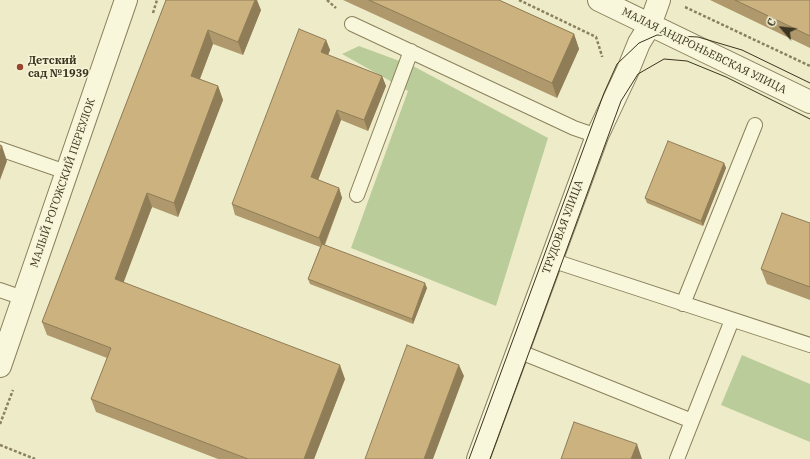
<!DOCTYPE html>
<meta charset="utf-8">
<style>
body{margin:0}
#map{position:relative;width:810px;height:459px;overflow:hidden;background:#eeecc8;font-family:"IBM Plex Serif",serif}
canvas{display:block}
.north{position:absolute;left:762px;top:8px;width:40px;height:40px;-webkit-text-stroke:3px #f6f4d7;paint-order:stroke;rotate:298deg;font-size:11px;font-weight:700;line-height:16px;text-align:center;color:#3b3420}
.north::after{content:'';display:block;margin:auto;width:14px;height:18px;background:#3b3420;clip-path:polygon(50% 0,100% 100%,50% 72%,0 100%)}
</style>
<div id="map">
<canvas width="810" height="459"></canvas>
<div class="north">С</div>
</div>
<script>
const ctx = document.querySelector('canvas').getContext('2d');
ctx.lineJoin = 'round';
function fillPath(path, color) {
  ctx.fillStyle = color;
  ctx.fill(path, 'evenodd');
}
function toPath(rows) {
  const path = new Path2D();
  for (const r of rows) {
    path.moveTo(r[0], r[1]);
    for (let i = 2; i < r.length; i += 2) path.lineTo(r[i], r[i + 1]);
  }
  return path;
}
function stroke(path, color, width, dash) {
  ctx.strokeStyle = color;
  ctx.lineWidth = width;
  ctx.lineCap = dash ? 'butt' : 'round';
  ctx.setLineDash(dash || []);
  ctx.stroke(path);
}
function drawText(font, color, halo, rows, align = 'center') {
  ctx.font = font + ' "IBM Plex Serif",serif';
  ctx.lineWidth = 3;
  ctx.setLineDash([]);
  ctx.textBaseline = 'middle';
  ctx.strokeStyle = halo;
  ctx.fillStyle = color;
  for (const [text, x, y, turn = 0] of rows) {
    ctx.save();
    ctx.translate(x, y);
    ctx.rotate((+turn || 0) * Math.PI / 180);
    ctx.textAlign = isNaN(turn) ? turn : align;
    if (halo) ctx.strokeText(text, 0, 0);
    ctx.fillText(text, 0, 0);
    ctx.restore();
  }
}
const green = toPath([
 [359,46,413,66,548,138,496,306,351,248,408,91,342,54],
 [742,355,810,384,810,442,721,405]
]);
const path = toPath([
 [327,0,336,8],
 [519,0,596,37,602,56,602,57],
 [685,7,810,66],
 [153,13,157,0],
 [0,424,13,390],
 [0,445,35,459]
]);
const lane = toPath([
 [352,24,574,128,597,136],
 [0,149,66,172],
 [357,195,411,51],
 [551,260,810,345],
 [0,290,23,298],
 [683,304,755,125],
 [518,351,692,421,677,459],
 [692,421,732,320]
]);
const street = toPath([
 [599,0,810,102],
 [0,366,126,0],
 [478,459,597,136,628,70,639,43,650,25,659,0]
]);
const tram = toPath([
 [469,459,604,93,617,64,639,43,657,35,698,37,742,50,810,83],
 [490,459,621,101,638,74,664,59,687,61,726,77,810,119]
]);
const wall = toPath([
 [166,0,261,10,243,55,213,44,200,79,218,86,223,100,178,217,152,207,123,282,345,379,314,459,218,459,96,412,91,399,107,358,47,335,42,322],
 [343,0,499,0,574,34,579,49,557,98],
 [710,0,810,0,810,48],
 [326,40,330,50,328,55,382,76,386,86,368,131,341,120,318,180,339,188,342,198,325,245,427,288,413,324,310,284,308,279,320,247,235,215,232,204],
 [724,163,726,168,703,226,647,203,645,198],
 [810,223,810,300,767,284,761,269]
]);
const shadedWall = toPath([
 [255,0,257,0,261,10,243,55,238,42],
 [208,30,213,44,196,89,191,76],
 [574,34,579,49,557,98,552,83],
 [326,40,330,50,325,63,321,52],
 [382,76,386,86,368,131,364,120],
 [218,86,223,100,178,217,174,203],
 [337,110,341,120,315,188,311,177],
 [2,146,7,161,0,180,0,152],
 [724,163,726,168,703,226,701,221],
 [339,188,342,198,323,248,319,238],
 [147,193,152,207,120,292,115,279],
 [425,283,427,288,413,324,412,319],
 [340,365,345,379,314,459,304,459],
 [459,365,464,376,433,459,424,459],
 [637,444,642,459,631,459]
]);
const building = toPath([
 [166,0,255,0,238,42,208,30,191,76,218,86,174,203,147,193,115,279,340,365,304,459,248,459,91,399,111,348,42,322,166,0],
 [369,0,499,0,574,34,552,83,369,0],
 [735,0,810,0,810,36,735,0],
 [299,29,326,40,321,52,382,76,364,120,337,110,311,177,339,188,319,238,232,204,299,29],
 [668,141,724,163,701,221,645,198,668,141],
 [0,145,2,146,0,152,0,145],
 [782,213,810,223,810,287,761,269,782,213],
 [322,244,425,283,412,319,308,279,322,244],
 [407,345,459,365,424,459,365,459,407,345],
 [574,422,637,444,631,459,561,459,574,422]
]);
const markers = [
 [20,67,4,"#98472e"]
];
const streetNames = [
 ["МАЛАЯ АНДРОНЬЕВСКАЯ УЛИЦА",704,51,26],
 ["МАЛЫЙ РОГОЖСКИЙ ПЕРЕУЛОК",63,183,-71],
 ["ТРУДОВАЯ УЛИЦА",563,227,-70]
];
const poiNames = [
 ["Детский",28,61],
 ["сад №1939",28,74]
];
fillPath(green, '#bbcc9b');
stroke(lane, '#8a805d', 16);
stroke(street, '#8a805d', 24);
stroke(path, '#8a805d', 2.5, [3, 2]);
stroke(lane, '#f9f7db', 14);
stroke(street, '#f9f7db', 22);
stroke(tram, '#3b3420', 1);
fillPath(wall, '#af996c');
fillPath(shadedWall, '#8f7d58');
fillPath(building, '#ccb27e');
stroke(building, '#8f7d58', 1);
for (const [x, y, r, color] of markers) {
  const dot = new Path2D();
  dot.arc(x, y, r, 0, 2 * Math.PI);
  ctx.fillStyle = color;
  ctx.fill(dot);
  stroke(dot, '#f6f4d7', 1.5);
}
drawText('11px', '#3b3420', '#f6f4d7', streetNames);
drawText('bold 11px', '#3b3420', '#f6f4d7', poiNames, 'left');
</script>
